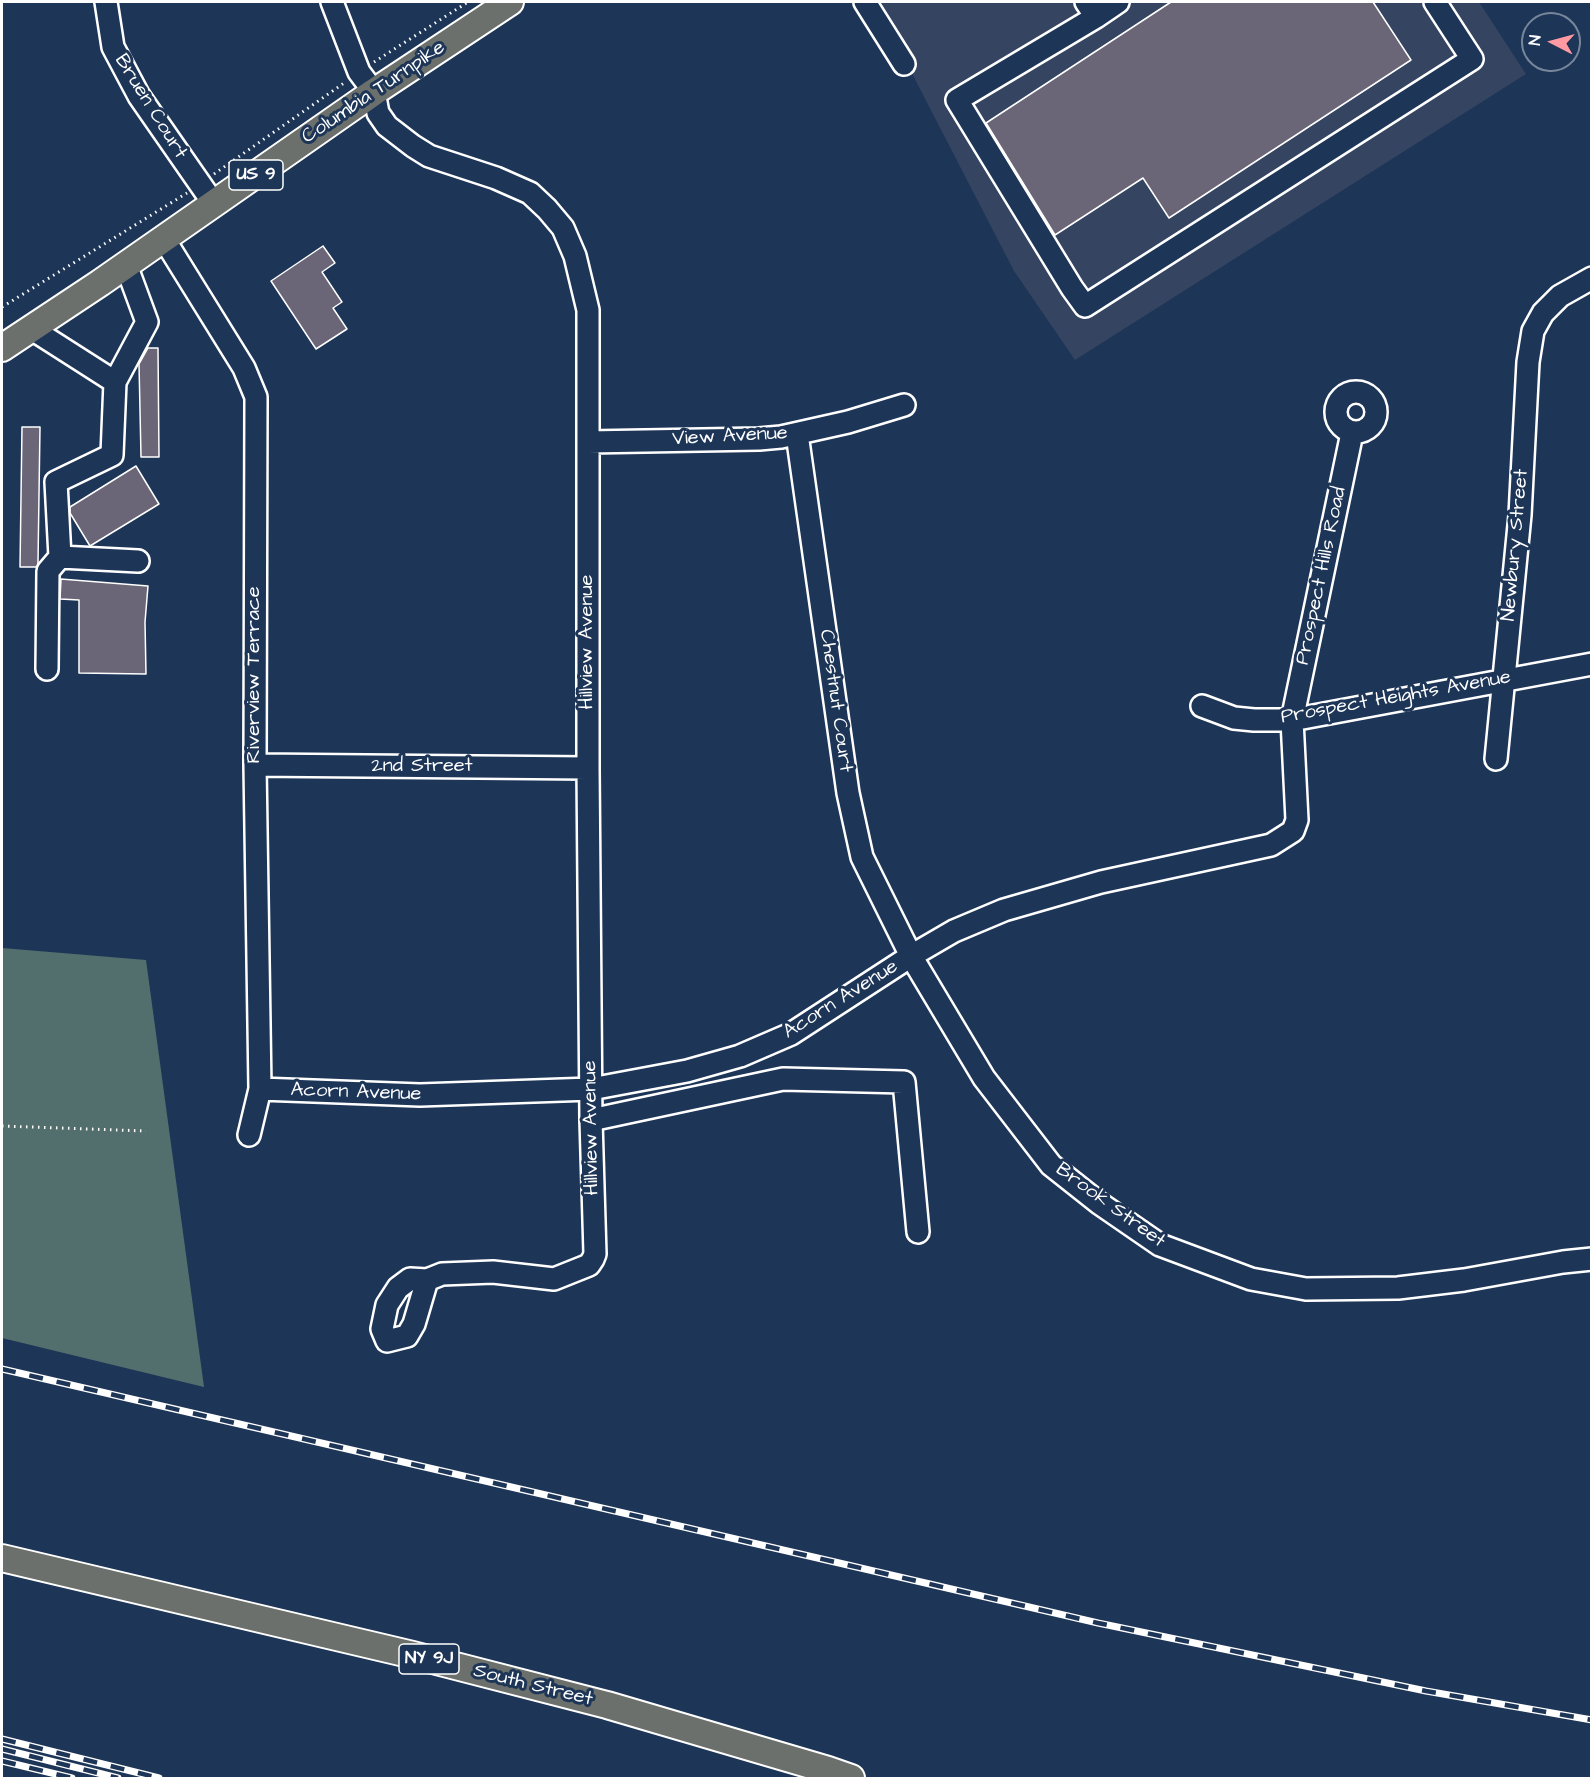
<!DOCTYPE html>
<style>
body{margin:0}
#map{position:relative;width:1593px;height:1780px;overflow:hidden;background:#1d3557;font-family:"Architects Daughter",sans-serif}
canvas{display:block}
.frame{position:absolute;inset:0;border:3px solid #fff;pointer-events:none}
.north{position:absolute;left:1521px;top:12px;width:60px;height:60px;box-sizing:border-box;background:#1d3557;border:2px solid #77869a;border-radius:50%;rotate:276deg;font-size:16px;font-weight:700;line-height:24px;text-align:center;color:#fff}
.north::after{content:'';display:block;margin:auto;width:21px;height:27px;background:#ff9aa2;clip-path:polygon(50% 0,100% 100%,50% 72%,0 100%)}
</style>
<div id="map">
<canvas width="1593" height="1780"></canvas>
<div class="frame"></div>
<div class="north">N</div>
</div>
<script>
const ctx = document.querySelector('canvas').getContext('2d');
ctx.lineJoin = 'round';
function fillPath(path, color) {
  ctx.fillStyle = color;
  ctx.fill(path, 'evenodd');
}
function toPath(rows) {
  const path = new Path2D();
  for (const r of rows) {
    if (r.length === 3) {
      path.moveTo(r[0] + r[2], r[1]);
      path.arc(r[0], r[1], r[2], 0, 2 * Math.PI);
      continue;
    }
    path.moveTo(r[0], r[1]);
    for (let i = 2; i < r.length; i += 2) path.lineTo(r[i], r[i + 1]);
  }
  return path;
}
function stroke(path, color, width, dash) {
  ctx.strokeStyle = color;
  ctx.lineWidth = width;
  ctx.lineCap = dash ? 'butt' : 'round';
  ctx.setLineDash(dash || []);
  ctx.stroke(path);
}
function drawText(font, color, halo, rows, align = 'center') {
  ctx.font = font + ' "Architects Daughter",sans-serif';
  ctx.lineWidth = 6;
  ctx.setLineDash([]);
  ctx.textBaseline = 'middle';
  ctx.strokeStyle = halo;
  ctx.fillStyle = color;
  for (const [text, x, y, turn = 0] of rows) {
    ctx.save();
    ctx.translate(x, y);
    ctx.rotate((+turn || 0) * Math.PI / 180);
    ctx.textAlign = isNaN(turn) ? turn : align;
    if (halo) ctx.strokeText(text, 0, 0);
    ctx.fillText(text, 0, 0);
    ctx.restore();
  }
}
const built = toPath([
 [875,2,1479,2,1526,74,1075,360,1014,271]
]);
const green = toPath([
 [2,948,146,960,204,1387,2,1338]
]);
const building = toPath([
 [1171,2,1373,2,1411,60,1169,218,1143,178,1055,235,986,123,1171,2],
 [323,246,335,263,322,272,342,302,333,308,347,329,316,349,271,281,323,246],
 [148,348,158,348,159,457,141,457,139,364,148,348],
 [22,427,40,427,38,563,37,567,20,567,22,427],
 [136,466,159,504,90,546,70,513,70,507,136,466],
 [61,579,148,586,145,622,146,674,79,673,79,600,60,599,61,579]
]);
const path = toPath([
 [374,62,468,2],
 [214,174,344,83],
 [2,307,187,193],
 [2,1126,146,1131]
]);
const minor = toPath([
 [106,2,113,47,139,96,214,204],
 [332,2,359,72,374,92,378,113,387,126,413,146,429,156,496,178,530,193,547,209,563,228,575,256,588,310,588,768,591,1120,595,1254,593,1259,589,1265,554,1279,493,1272,442,1274,427,1280,414,1324,407,1336,387,1341,382,1329,387,1305,398,1288,410,1279,427,1280],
 [865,2,904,64],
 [1086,2,1096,17,957,100,1072,288,1085,306,1472,59,1435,2],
 [1096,17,1118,2],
 [164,239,244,368,256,397,255,765,260,1089,249,1135],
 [32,329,115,382],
 [1356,412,20],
 [797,434,848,793,862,857,911,956,984,1078,1051,1165,1099,1203,1160,1245,1251,1279,1306,1289,1398,1288,1464,1280,1563,1262,1592,1259],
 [588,442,759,439,781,437,848,422,904,405],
 [60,557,138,561],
 [47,669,48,571,60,557,56,482,112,455,115,382,147,322,126,265],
 [1202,706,1234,718,1254,720,1292,720,1592,664],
 [1496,759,1520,515,1528,362,1533,331,1543,313,1560,296,1592,278],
 [255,765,588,768],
 [260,1089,420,1095,591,1089,687,1071,740,1056,791,1034,911,956,954,931,1004,910,1101,882,1271,845,1293,831,1297,820,1292,720,1352,433],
 [591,1120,783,1079,904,1082,918,1232]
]);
const major = toPath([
 [2,348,100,283,374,92,510,2],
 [2,1558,413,1655,607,1705,828,1770,851,1778]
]);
const rail = toPath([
 [2,1369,1098,1623,1426,1691,1592,1720],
 [2,1739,159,1778],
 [2,1749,118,1778],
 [2,1761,72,1778]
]);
const shields = [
 [256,175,54],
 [429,1659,60]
];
const shieldNames = [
 ["US 9",256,175],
 ["NY 9J",429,1659]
];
const streetNames = [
 ["Columbia Turnpike",374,93,-34],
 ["Bruen Court",150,107,58],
 ["View Avenue",730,437,-3],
 ["Newbury Street",1516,545,-85],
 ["Prospect Hills Road",1322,576,-78],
 ["Hillview Avenue",588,642,-90],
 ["Riverview Terrace",255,675,-90],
 ["Prospect Heights Avenue",1396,698,-10],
 ["Chestnut Court",835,701,82],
 ["2nd Street",422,767],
 ["Acorn Avenue",841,1000,-32],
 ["Acorn Avenue",356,1093,2],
 ["Hillview Avenue",592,1128,-91],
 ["Brook Street",1110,1206,36],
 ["South Street",533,1686,14]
];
fillPath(built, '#344461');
fillPath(green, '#536f6d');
fillPath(building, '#6b6677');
stroke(building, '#fff', 1.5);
stroke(minor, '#fff', 26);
stroke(major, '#fff', 30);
stroke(path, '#fff', 3, [1.5, 4.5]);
stroke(minor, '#1d3557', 21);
stroke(major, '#6c706d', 26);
stroke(rail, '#fff', 7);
stroke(rail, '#1d3557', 4.5, [14]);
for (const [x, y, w] of shields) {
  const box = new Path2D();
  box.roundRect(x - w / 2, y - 15, w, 30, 4.5);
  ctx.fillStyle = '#1d3557';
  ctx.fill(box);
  stroke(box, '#fff', 1.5);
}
drawText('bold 18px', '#fff', null, shieldNames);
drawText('20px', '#fff', '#1d3557', streetNames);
</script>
